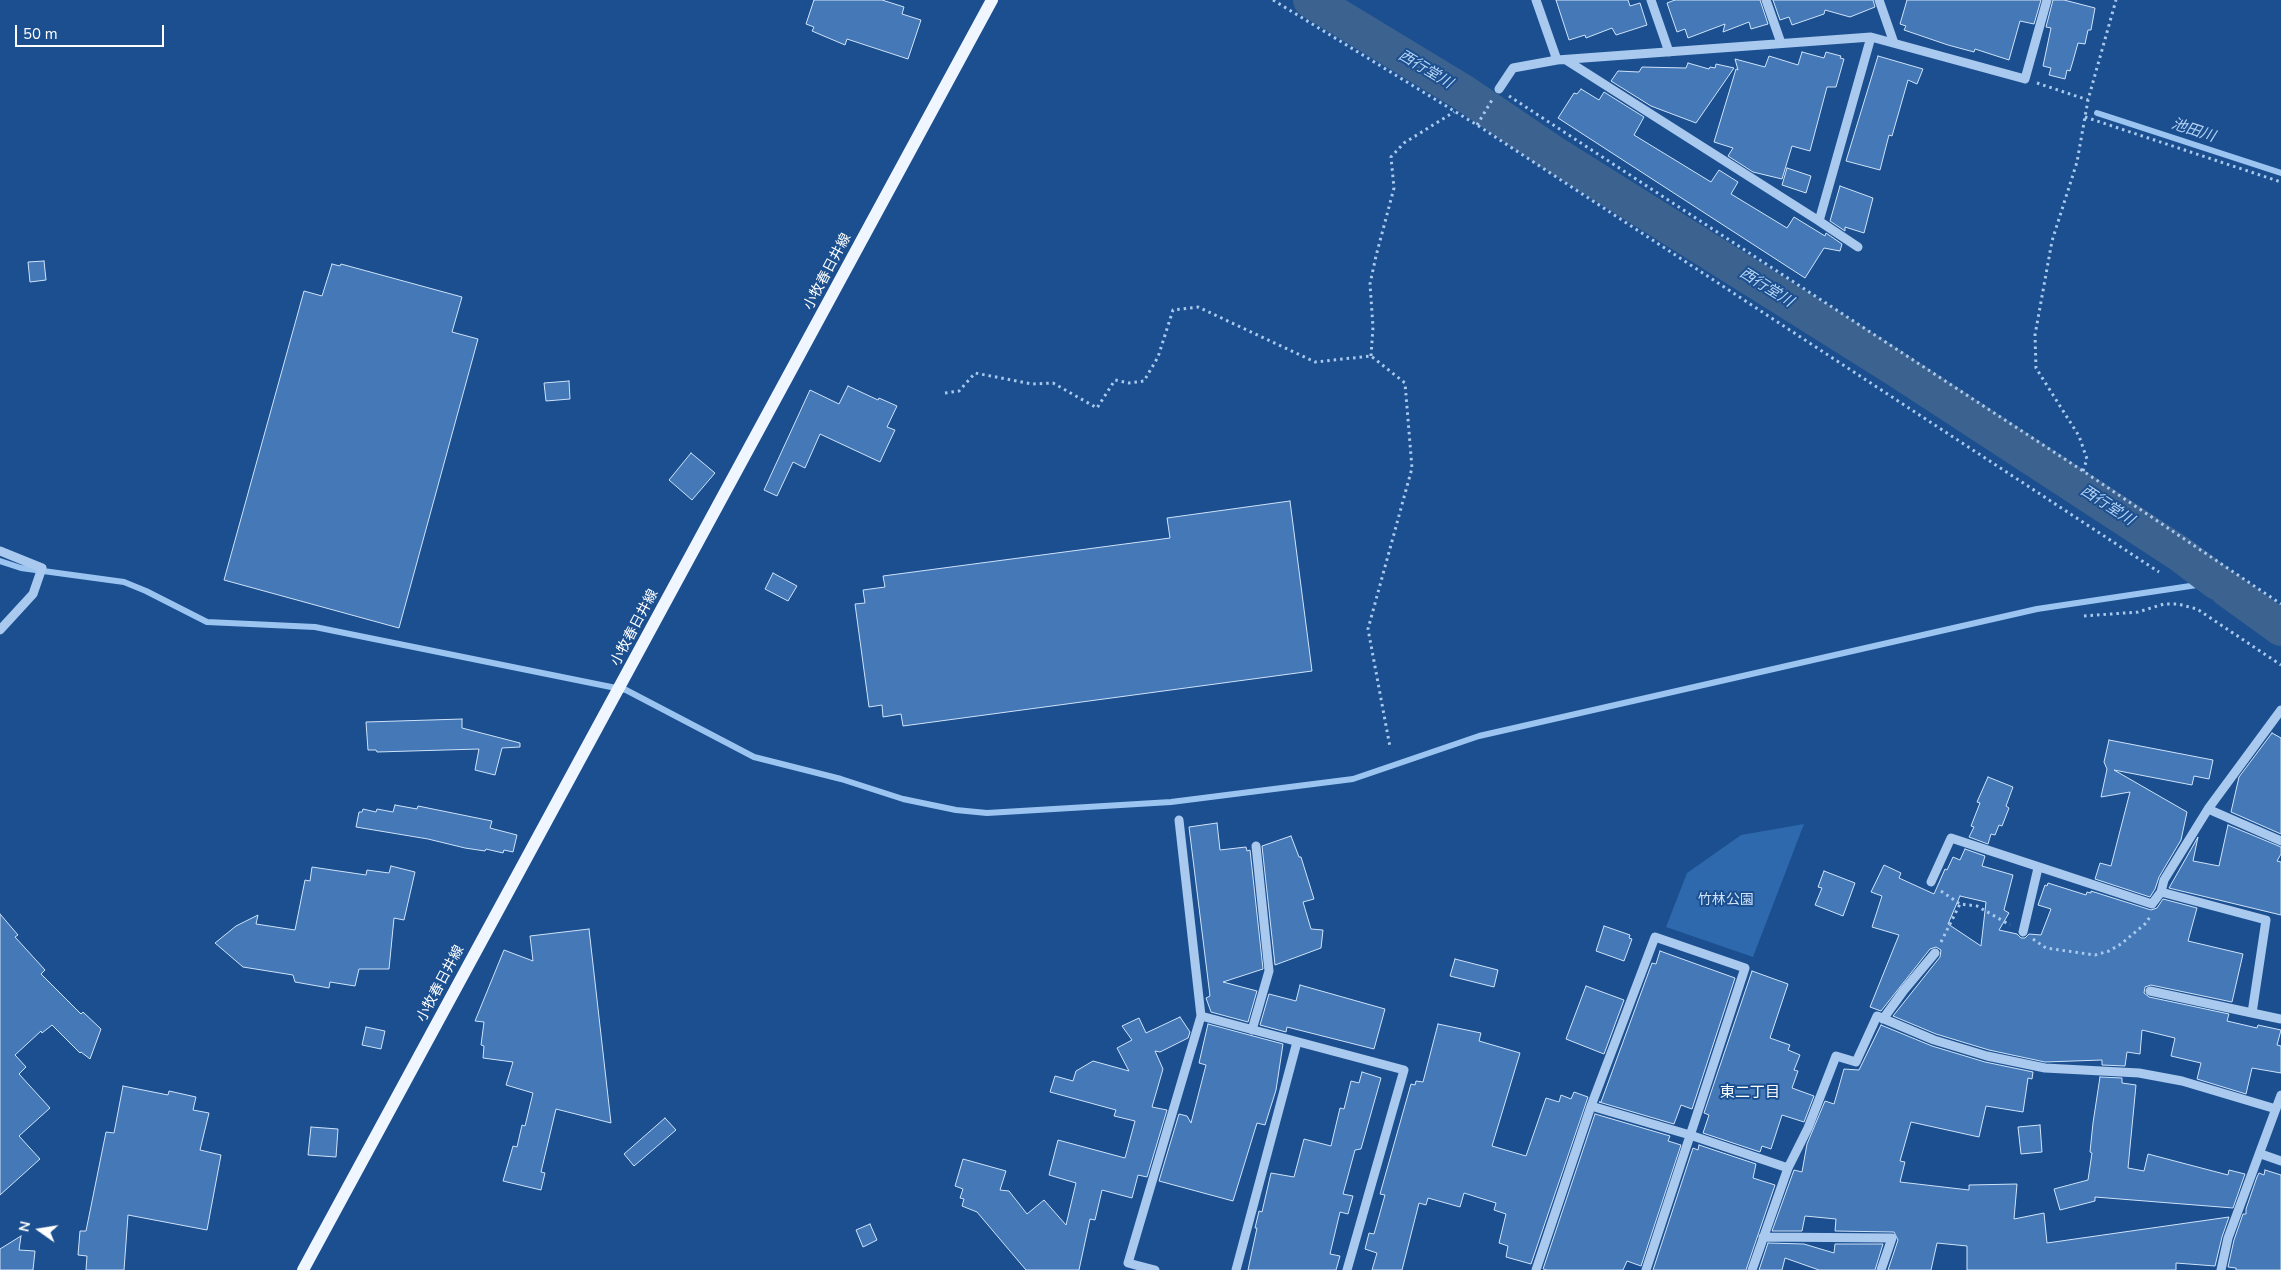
<!DOCTYPE html>
<meta charset="utf-8">
<style>
body{margin:0}
#map{position:relative;width:2281px;height:1270px;overflow:hidden;background:#1b4f8f;font-family:"Nunito Sans",sans-serif}
canvas{display:block}
.north{position:absolute;left:15px;top:1205px;width:50px;height:50px;-webkit-text-stroke:4px #1b4f8f;paint-order:stroke;rotate:283deg;font-size:14px;font-weight:700;line-height:20px;text-align:center;color:#fff}
.north::after{content:'';display:block;margin:auto;width:18px;height:22px;background:#fff;clip-path:polygon(50% 0,100% 100%,50% 72%,0 100%)}
.scale{position:absolute;left:15px;top:25px;width:149px;height:22px;box-sizing:border-box;border:2px solid #fff;border-top:0;padding-left:6px;font-size:15px;line-height:18px;white-space:nowrap;color:#fff;-webkit-text-stroke:4px #1b4f8f;paint-order:stroke}
</style>
<div id="map">
<canvas width="2281" height="1270"></canvas>
<div class="north">N</div>
<div class="scale">50 m</div>
</div>
<script>
const ctx = document.querySelector('canvas').getContext('2d');
ctx.lineJoin = 'round';
function fillPath(path, color) {
  ctx.fillStyle = color;
  ctx.fill(path, 'evenodd');
}
function toPath(rows) {
  const path = new Path2D();
  for (const r of rows) {
    path.moveTo(r[0], r[1]);
    for (let i = 2; i < r.length; i += 2) path.lineTo(r[i], r[i + 1]);
  }
  return path;
}
function stroke(path, color, width, dash) {
  ctx.strokeStyle = color;
  ctx.lineWidth = width;
  ctx.lineCap = dash ? 'butt' : 'round';
  ctx.setLineDash(dash || []);
  ctx.stroke(path);
}
function drawText(font, color, halo, rows, align = 'center') {
  ctx.font = font + ' "Nunito Sans","Noto Sans JP",sans-serif';
  ctx.lineWidth = 4;
  ctx.setLineDash([]);
  ctx.textBaseline = 'middle';
  ctx.strokeStyle = halo;
  ctx.fillStyle = color;
  for (const [text, x, y, turn = 0] of rows) {
    ctx.save();
    ctx.translate(x, y);
    ctx.rotate((+turn || 0) * Math.PI / 180);
    ctx.textAlign = isNaN(turn) ? turn : align;
    if (halo) ctx.strokeText(text, 0, 0);
    ctx.fillText(text, 0, 0);
    ctx.restore();
  }
}
const green = toPath([
 [1804,824,1753,957,1666,927,1687,873,1741,835]
]);
const stream = toPath([
 [2097,113,2281,173],
 [0,561,21,568,124,582,146,591,207,622,315,627,626,690,754,757,841,779,903,799,956,810,987,813,1171,802,1353,779,1479,736,2037,609,2217,582,2227,589]
]);
const river = toPath([
 [1311,0,1464,93,1551,152,1895,368,2180,554,2217,582],
 [2227,589,2281,628]
]);
const building = toPath([
 [814,0,882,0,904,7,902,14,921,20,908,59,847,39,845,45,812,31,814,27,806,24,814,0],
 [1556,0,1628,0,1630,6,1640,3,1647,25,1616,35,1612,28,1586,38,1585,35,1569,40,1556,0],
 [1675,0,1760,0,1768,24,1751,29,1749,22,1723,32,1725,24,1688,38,1685,29,1677,32,1667,3,1675,0],
 [1773,0,1873,0,1875,7,1850,17,1825,10,1824,14,1792,25,1789,17,1780,20,1773,0],
 [1907,0,2041,0,2034,24,2020,21,2009,60,1975,49,1974,52,1948,45,1904,30,1906,26,1900,24,1907,0],
 [2053,0,2064,0,2095,8,2091,30,2088,30,2085,44,2078,43,2073,61,2070,71,2067,70,2065,79,2049,75,2051,68,2043,66,2051,28,2046,27,2053,0],
 [1802,52,1824,58,1826,52,1841,56,1840,58,1844,59,1836,87,1827,87,1810,151,1792,146,1782,179,1753,172,1728,156,1733,148,1714,142,1736,69,1738,70,1735,59,1765,67,1769,56,1798,65,1802,52],
 [1878,56,1923,69,1917,84,1908,80,1892,136,1889,135,1880,170,1846,161,1878,56],
 [1688,63,1709,69,1710,67,1715,68,1716,64,1734,68,1696,123,1651,106,1611,81,1618,71,1639,72,1642,67,1686,68,1688,63],
 [1581,89,1599,100,1604,92,1644,117,1634,135,1711,182,1719,170,1738,182,1731,194,1787,228,1794,217,1825,236,1826,233,1842,244,1840,251,1824,248,1805,278,1558,118,1574,93,1577,94,1581,89],
 [1787,168,1811,176,1806,193,1782,185,1787,168],
 [1840,186,1873,198,1864,233,1845,227,1845,231,1830,221,1840,186],
 [44,261,46,280,30,282,28,262,44,261],
 [332,264,340,266,341,264,462,297,452,332,478,339,399,628,224,580,304,291,322,296,332,264],
 [569,381,570,399,546,401,544,383,569,381],
 [848,386,878,400,879,398,897,406,887,427,895,430,880,462,820,434,805,468,793,462,777,496,764,490,810,390,839,404,848,386],
 [691,453,715,473,692,500,669,480,691,453],
 [1290,501,1312,671,903,726,901,714,883,717,882,705,869,707,855,604,865,603,863,590,885,587,883,576,1170,538,1167,518,1290,501],
 [773,573,797,586,788,601,765,589,773,573],
 [462,719,462,728,520,743,520,747,502,748,495,775,475,770,479,749,377,752,376,750,368,750,366,722,462,719],
 [2272,733,2281,738,2281,834,2231,812,2239,777,2272,733],
 [2109,740,2213,760,2209,779,2194,776,2192,785,2114,770,2187,812,2181,840,2159,877,2155,889,2150,897,2095,879,2100,863,2111,866,2130,792,2101,797,2107,769,2104,762,2109,740],
 [1988,777,2013,787,2006,806,2009,808,2002,826,1999,825,1995,835,1991,834,1988,844,1969,837,1974,827,1971,826,1980,803,1977,802,1988,777],
 [395,805,417,809,418,806,492,821,490,828,517,835,513,852,504,850,503,853,486,849,485,851,465,848,428,839,356,827,359,812,362,812,363,809,376,812,377,809,393,812,395,805],
 [1217,823,1220,850,1246,847,1247,851,1250,850,1263,969,1223,982,1257,991,1248,1022,1211,1012,1206,998,1210,996,1189,827,1217,823],
 [2228,825,2281,847,2281,854,2277,861,2281,862,2281,915,2169,888,2198,837,2193,861,2219,866,2228,825],
 [1291,836,1299,857,1301,857,1314,899,1303,902,1311,929,1323,930,1321,948,1275,965,1262,846,1291,836],
 [1965,849,1985,856,1982,866,2013,875,2004,910,2009,913,1999,930,2017,934,2021,938,2025,938,2029,934,2041,935,2051,909,2038,905,2045,885,2047,886,2048,883,2086,895,2087,892,2091,893,2091,891,2151,910,2157,908,2163,899,2197,908,2188,941,2243,954,2232,1002,2151,985,2145,987,2144,993,2149,997,2229,1014,2227,1021,2257,1028,2258,1025,2281,1030,2277,1045,2281,1046,2281,1073,2252,1068,2246,1094,2197,1079,2201,1063,2171,1056,2175,1038,2142,1030,2140,1054,2127,1052,2125,1066,2102,1065,2102,1060,2045,1062,1989,1050,1936,1034,1893,1016,1940,957,1941,950,1936,947,1930,949,1881,1011,1870,1007,1899,935,1872,927,1882,896,1871,892,1884,865,1901,873,1899,878,1934,894,1945,869,1947,870,1953,857,1960,860,1965,849],
 [1960,896,1986,902,1981,946,1948,924,1960,896],
 [391,866,415,872,404,920,394,918,389,969,359,969,355,986,330,982,329,988,295,982,293,975,243,967,215,943,236,926,258,915,256,924,295,930,305,880,310,881,312,867,366,875,367,870,389,873,391,866],
 [1824,871,1855,883,1843,916,1815,905,1822,888,1818,887,1824,871],
 [0,914,18,935,15,937,45,970,41,974,81,1014,83,1012,101,1029,90,1059,81,1052,80,1053,52,1025,42,1033,41,1031,15,1055,26,1067,19,1074,50,1108,19,1136,40,1159,0,1195,0,914],
 [1604,926,1630,935,1629,938,1632,939,1624,961,1596,951,1604,926],
 [589,929,611,1123,556,1109,541,1172,545,1173,541,1190,503,1181,513,1146,517,1147,522,1125,525,1126,533,1093,506,1085,513,1062,483,1058,484,1046,481,1045,484,1022,475,1021,504,950,533,961,530,936,589,929],
 [1660,951,1735,978,1692,1109,1681,1105,1674,1124,1599,1102,1601,1102,1652,963,1656,964,1660,951],
 [1455,959,1498,970,1494,987,1450,976,1455,959],
 [1752,971,1788,984,1770,1038,1790,1045,1788,1050,1800,1055,1794,1070,1798,1071,1792,1088,1814,1096,1804,1122,1782,1115,1771,1149,1762,1146,1760,1152,1703,1133,1709,1115,1704,1113,1752,971],
 [1300,985,1385,1009,1374,1049,1287,1027,1286,1032,1260,1025,1269,994,1296,1001,1300,985],
 [1586,986,1624,1000,1604,1054,1566,1039,1586,986],
 [1180,1017,1190,1032,1188,1038,1160,1052,1155,1051,1163,1069,1152,1107,1167,1110,1147,1177,1138,1175,1132,1198,1102,1190,1095,1220,1090,1219,1079,1270,1026,1270,977,1212,962,1206,964,1199,960,1198,963,1189,955,1186,963,1159,1006,1171,1000,1190,1009,1191,1027,1214,1044,1200,1066,1225,1076,1183,1049,1175,1058,1140,1125,1158,1135,1121,1114,1116,1116,1110,1050,1092,1055,1076,1073,1081,1076,1071,1093,1061,1129,1071,1117,1048,1132,1040,1122,1026,1139,1018,1146,1033,1180,1017],
 [1208,1024,1283,1044,1276,1090,1265,1125,1257,1123,1233,1201,1159,1181,1179,1114,1187,1116,1191,1123,1206,1065,1199,1063,1208,1024],
 [1438,1024,1481,1033,1479,1041,1520,1053,1492,1146,1526,1156,1546,1098,1559,1102,1561,1095,1571,1099,1574,1092,1588,1097,1531,1264,1506,1257,1508,1246,1499,1243,1506,1214,1494,1210,1496,1203,1464,1193,1460,1207,1428,1198,1426,1205,1419,1203,1402,1270,1372,1270,1377,1253,1365,1249,1369,1233,1374,1234,1385,1195,1380,1194,1411,1084,1415,1085,1416,1081,1423,1082,1438,1024],
 [1881,1025,1932,1046,1985,1062,2033,1072,2032,1079,2028,1078,2023,1112,1986,1106,1979,1137,1911,1122,1900,1161,1905,1162,1900,1182,1969,1190,1969,1185,2017,1184,2014,1219,2044,1213,2047,1243,2229,1217,2222,1237,2215,1266,2176,1263,2176,1270,1967,1270,1967,1246,1937,1243,1931,1270,1888,1270,1898,1240,1894,1232,1835,1231,1836,1219,1805,1216,1802,1231,1772,1231,1794,1170,1802,1172,1807,1144,1825,1101,1834,1104,1844,1069,1859,1070,1881,1025],
 [366,1027,385,1031,381,1049,362,1045,366,1027],
 [1362,1072,1381,1078,1361,1149,1355,1150,1343,1194,1353,1196,1348,1214,1340,1212,1330,1254,1340,1256,1336,1270,1248,1270,1257,1228,1255,1228,1259,1211,1262,1212,1271,1173,1294,1177,1304,1139,1331,1146,1340,1108,1344,1109,1351,1081,1359,1083,1362,1072],
 [2100,1077,2122,1078,2122,1083,2136,1085,2128,1168,2144,1171,2148,1154,2228,1175,2229,1170,2245,1174,2233,1208,2095,1197,2095,1201,2060,1210,2054,1189,2088,1180,2092,1153,2090,1152,2093,1123,2100,1077],
 [123,1086,168,1095,169,1091,196,1097,193,1110,209,1113,200,1150,221,1155,207,1230,128,1215,124,1270,86,1270,87,1256,78,1255,80,1231,86,1231,106,1132,114,1133,123,1086],
 [1595,1114,1670,1136,1668,1141,1681,1145,1641,1266,1627,1261,1623,1270,1547,1270,1543,1269,1595,1114],
 [665,1118,676,1130,634,1166,624,1154,665,1118],
 [2040,1125,2042,1152,2021,1154,2018,1127,2040,1125],
 [311,1127,338,1129,336,1157,308,1155,311,1127],
 [1699,1145,1756,1164,1753,1178,1775,1185,1746,1270,1653,1270,1693,1148,1698,1150,1699,1145],
 [2265,1170,2281,1175,2281,1270,2236,1270,2236,1268,2228,1267,2234,1240,2243,1214,2246,1214,2246,1209,2257,1177,2259,1173,2264,1175,2265,1170],
 [870,1224,877,1240,863,1247,856,1230,870,1224],
 [21,1236,19,1250,35,1251,33,1270,0,1270,0,1249,21,1236],
 [1768,1243,1804,1244,1834,1253,1835,1244,1883,1244,1875,1270,1819,1270,1785,1258,1782,1270,1759,1270,1768,1243]
]);
const path = toPath([
 [1273,0,1477,125,2159,572],
 [2037,83,2088,100,2116,0],
 [1509,96,2083,471,2281,604],
 [2085,117,2281,182],
 [1477,125,1492,100],
 [1371,356,1373,327,1370,284,1376,256,1394,188,1391,157,1404,143,1454,112],
 [945,393,959,391,975,373,1032,384,1053,383,1097,408,1115,380,1129,383,1144,381,1158,357,1173,310,1198,307,1315,362,1371,356,1405,383,1412,468,1368,629,1390,747],
 [2083,471,2087,459,2079,436,2036,368,2035,335,2052,241,2077,162,2088,100],
 [2084,616,2138,612,2164,604,2178,604,2197,609,2281,665],
 [1941,891,1960,904,1977,906,2010,925],
 [2033,939,2046,948,2095,955,2109,951,2121,944,2145,924,2150,917],
 [1941,942,1960,904]
]);
const minor = toPath([
 [1536,0,1557,60],
 [1651,0,1669,52],
 [1766,0,1781,43],
 [1879,0,1894,43],
 [1566,60,1819,221,1871,37],
 [1499,89,1513,68,1557,60,1871,37,2025,79,2047,0],
 [1819,221,1858,247],
 [0,551,42,568,33,594,0,630],
 [2208,809,2281,841],
 [1179,820,1201,1016],
 [1931,882,1951,838,2152,904,2161,892,2164,880,2208,809,2281,710],
 [2161,892,2266,920,2252,1013,2281,1019],
 [2023,932,2038,868],
 [2150,991,2252,1013],
 [1883,1019,1904,990,1935,953],
 [1252,1030,1269,971,1256,846],
 [1591,1106,1690,1135,1788,1168],
 [2261,1154,2281,1161],
 [1763,1237,1892,1238,1881,1270],
 [1155,1270,1128,1263,1201,1016,1404,1070,1347,1270],
 [1236,1270,1297,1042],
 [1536,1270,1591,1106,1655,937,1745,968,1646,1270],
 [1752,1270,1788,1168,1808,1128,1836,1056,1856,1062,1877,1016,1934,1040,1987,1056,2045,1068,2139,1073,2182,1081,2276,1109],
 [2221,1270,2228,1238,2281,1095]
]);
const major = toPath([
 [303,1270,992,0]
]);
const streetNames = [
 ["小牧春日井線",828,272,-62],
 ["小牧春日井線",635,628,-62],
 ["小牧春日井線",441,984,-62]
];
const parkNames = [
 ["竹林公園",1726,901]
];
const waterNames = [
 ["西行堂川",1425,70,31],
 ["池田川",2193,131,18],
 ["西行堂川",1766,288,32],
 ["西行堂川",2107,506,33]
];
const neighbourhoodNames = [
 ["東二丁目",1750,1093]
];
fillPath(green, '#2e69ad');
stroke(stream, '#9cc4f0', 6);
stroke(river, '#3c6290', 36);
fillPath(building, '#4478b7');
stroke(building, '#cfe3fa', 1);
stroke(path, '#a9c9ee', 3, [2.5, 4]);
stroke(minor, '#a9c9ee', 9);
stroke(major, '#f0f6ff', 12);
drawText('14px', '#fff', '#1b4f8f', streetNames);
drawText('14px', '#cfe3fa', '#1b4f8f', parkNames);
drawText('italic 15px', '#b5d3f5', '#1b4f8f', waterNames);
drawText('15px', '#fff', '#1b4f8f', neighbourhoodNames);
</script>
